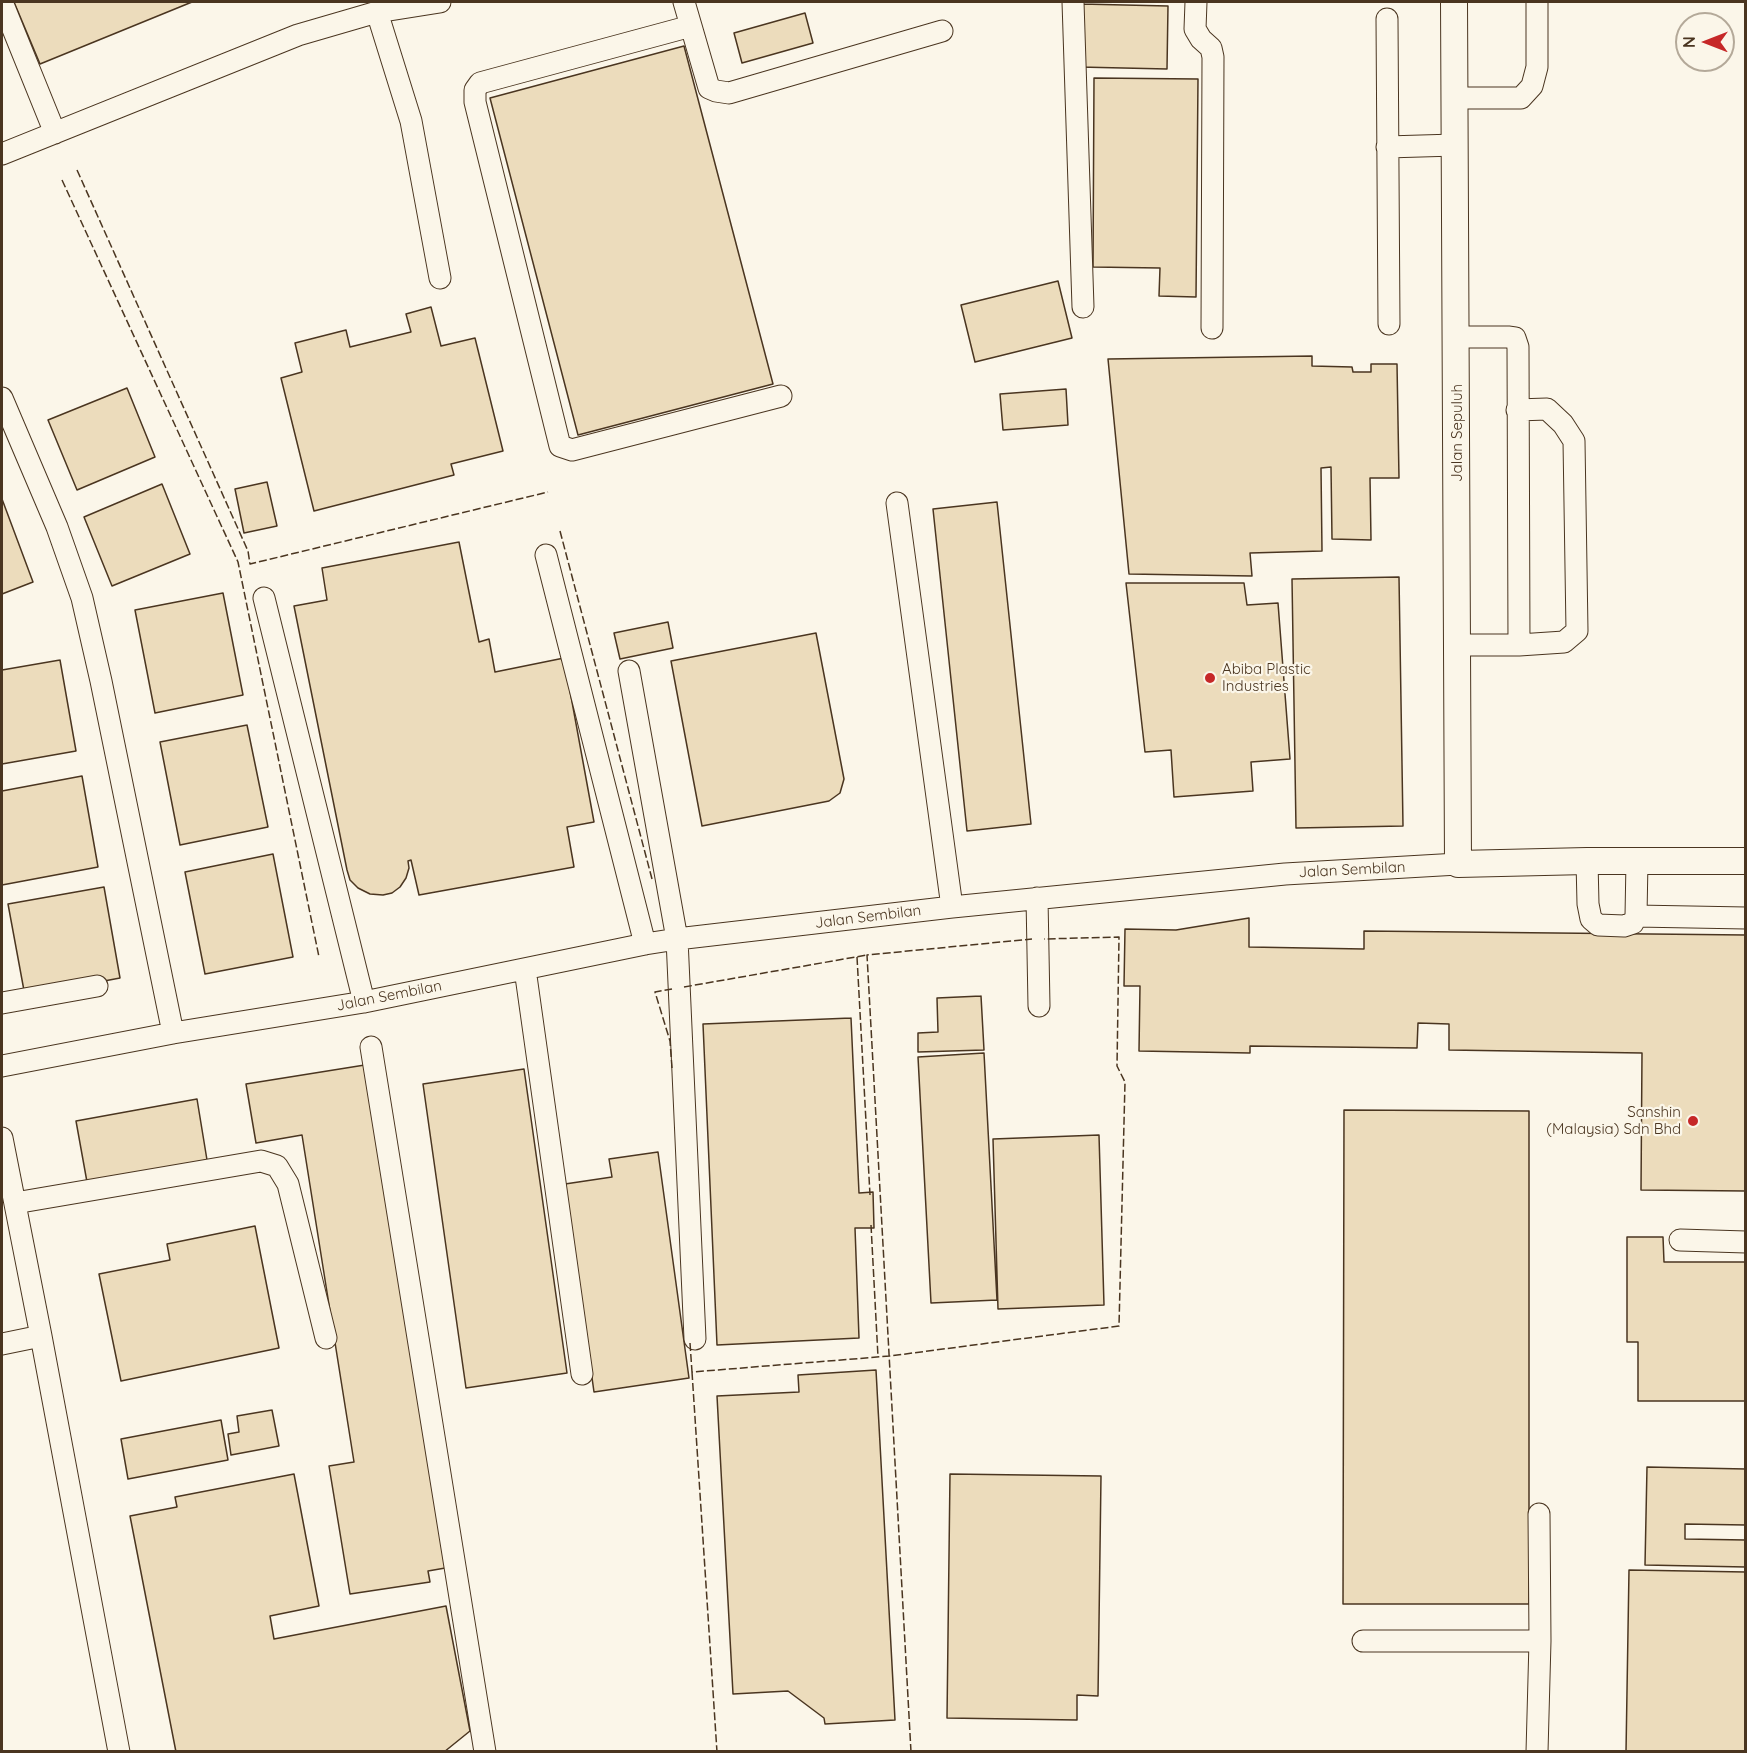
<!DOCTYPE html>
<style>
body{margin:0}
#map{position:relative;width:1747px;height:1753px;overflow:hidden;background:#fbf6e9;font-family:Quicksand,sans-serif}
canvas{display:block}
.frame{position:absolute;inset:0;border:3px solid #4a3520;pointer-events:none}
.north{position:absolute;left:1675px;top:12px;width:60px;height:60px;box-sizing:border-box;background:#fbf6e9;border:2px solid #b4a999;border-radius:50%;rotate:270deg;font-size:16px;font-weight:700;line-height:24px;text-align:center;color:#4a3520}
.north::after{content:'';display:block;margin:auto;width:21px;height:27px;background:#c62828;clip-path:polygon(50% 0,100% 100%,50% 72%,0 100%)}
</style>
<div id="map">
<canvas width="1747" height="1753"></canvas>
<div class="frame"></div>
<div class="north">N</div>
</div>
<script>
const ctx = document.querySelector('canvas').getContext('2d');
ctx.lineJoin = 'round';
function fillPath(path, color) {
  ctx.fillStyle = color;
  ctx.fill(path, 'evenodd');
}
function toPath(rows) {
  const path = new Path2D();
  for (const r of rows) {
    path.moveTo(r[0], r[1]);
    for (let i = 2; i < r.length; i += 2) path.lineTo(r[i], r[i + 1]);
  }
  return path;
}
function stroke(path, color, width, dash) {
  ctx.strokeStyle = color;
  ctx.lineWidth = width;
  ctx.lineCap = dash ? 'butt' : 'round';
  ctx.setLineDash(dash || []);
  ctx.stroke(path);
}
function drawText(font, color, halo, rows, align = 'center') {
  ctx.font = font + ' Quicksand,sans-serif';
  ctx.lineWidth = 4.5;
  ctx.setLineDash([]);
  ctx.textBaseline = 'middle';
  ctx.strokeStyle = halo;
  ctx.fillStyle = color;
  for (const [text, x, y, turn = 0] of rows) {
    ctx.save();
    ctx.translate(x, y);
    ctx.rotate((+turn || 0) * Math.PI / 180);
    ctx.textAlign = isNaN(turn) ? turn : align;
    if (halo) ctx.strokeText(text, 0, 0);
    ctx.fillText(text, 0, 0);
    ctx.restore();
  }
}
const building = toPath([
 [14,2,192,2,40,64,14,2],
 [1081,4,1168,6,1167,69,1079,67,1081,4],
 [805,13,813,43,742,63,734,33,805,13],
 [684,46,773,384,578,435,490,98,684,46],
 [1094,78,1198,79,1196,297,1159,296,1160,268,1093,267,1094,78],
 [1058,281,1072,338,975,362,961,305,1058,281],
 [431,307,441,346,475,338,503,451,451,464,454,475,314,511,281,378,302,372,295,343,346,330,350,347,411,332,406,314,431,307],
 [1312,356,1312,366,1352,367,1353,372,1371,372,1371,364,1397,364,1399,478,1370,478,1371,540,1332,539,1331,467,1321,468,1322,551,1250,553,1252,576,1129,574,1108,359,1312,356],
 [127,388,155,457,77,490,48,420,127,388],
 [1066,389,1068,425,1003,430,1000,394,1066,389],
 [267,482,277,526,244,533,235,489,267,482],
 [162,484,190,554,112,586,84,517,162,484],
 [2,499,33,582,2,594,2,499],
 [997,502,1031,824,967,831,933,509,997,502],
 [459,542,479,642,489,639,495,672,564,658,594,822,567,827,574,867,419,895,411,860,408,861,409,868,406,878,400,887,392,893,383,895,370,894,358,888,350,880,347,870,294,606,327,600,322,568,459,542],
 [1399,577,1403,826,1296,828,1292,579,1399,577],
 [1126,583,1244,583,1247,605,1278,603,1290,759,1251,762,1253,791,1174,797,1171,750,1145,752,1126,583],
 [223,593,243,695,155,713,135,610,223,593],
 [668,622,673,648,620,659,614,633,668,622],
 [816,633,844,779,840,793,829,801,702,826,671,661,816,633],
 [60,660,76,751,2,764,2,670,60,660],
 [247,725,268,827,180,845,160,742,247,725],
 [82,776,98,867,2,885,2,791,82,776],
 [273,854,293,957,205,974,185,872,273,854],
 [104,887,120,978,25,996,8,904,104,887],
 [1249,918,1249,947,1364,949,1364,931,1746,935,1746,1191,1641,1190,1642,1053,1449,1050,1449,1024,1418,1023,1417,1048,1250,1046,1250,1053,1139,1051,1140,986,1124,986,1125,929,1176,930,1249,918],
 [981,996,984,1050,918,1052,918,1033,938,1032,937,998,981,996],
 [851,1018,859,1193,873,1192,874,1228,855,1228,859,1338,717,1345,703,1024,851,1018],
 [984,1053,997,1300,931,1303,918,1057,984,1053],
 [371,1064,451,1567,428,1571,430,1582,350,1594,329,1466,354,1462,302,1135,256,1143,246,1084,371,1064],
 [524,1069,567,1373,466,1388,423,1084,524,1069],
 [197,1099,207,1160,87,1182,76,1121,197,1099],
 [1344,1110,1529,1111,1529,1604,1343,1604,1344,1110],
 [1099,1135,1104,1305,998,1309,993,1139,1099,1135],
 [658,1152,689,1378,594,1392,565,1184,612,1177,609,1159,658,1152],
 [255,1226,279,1348,121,1381,99,1274,170,1260,167,1244,255,1226],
 [1627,1237,1663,1237,1664,1262,1746,1262,1746,1401,1638,1401,1638,1342,1627,1342,1627,1237],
 [876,1370,895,1720,825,1724,824,1718,788,1691,733,1694,717,1396,799,1392,798,1375,876,1370],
 [272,1410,279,1446,231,1455,228,1434,239,1432,237,1416,272,1410],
 [221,1420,228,1460,128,1479,121,1439,221,1420],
 [1647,1467,1746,1469,1746,1525,1685,1524,1685,1539,1746,1540,1746,1567,1645,1565,1647,1467],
 [294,1474,319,1606,270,1616,274,1639,446,1606,470,1731,444,1752,176,1752,130,1516,177,1507,175,1497,294,1474],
 [950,1474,1101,1476,1098,1696,1077,1695,1077,1720,947,1718,950,1474],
 [1629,1570,1746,1572,1746,1752,1626,1752,1629,1570]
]);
const minor = toPath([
 [2,2,55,133],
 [684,2,691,26,480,83,475,90,475,102,560,446,572,450,781,396],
 [1073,2,1083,307],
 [1196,2,1195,29,1201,39,1211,48,1213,57,1212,328],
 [377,12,411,121,440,278],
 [1387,19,1389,324],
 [691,26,709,88,716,91,729,93,942,31],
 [1455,98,1521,98,1532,86,1537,67,1537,2],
 [1387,147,1455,145],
 [2,154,298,35,377,12,440,2],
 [1457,337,1508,337,1515,338,1518,347,1519,645],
 [2,398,57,527,82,598,101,681,173,1033],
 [897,503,952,907],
 [546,555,645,944],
 [264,598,364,1002],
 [1457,645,1519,645,1564,642,1577,631,1574,441,1563,424,1547,409,1517,410],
 [629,671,677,939,695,1339],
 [1587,861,1588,904,1591,919,1598,925,1624,926,1633,923,1636,916,1746,918],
 [1037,898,1039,1006],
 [1636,916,1637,861],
 [525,969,582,1374],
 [2,1003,97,986],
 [371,1047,485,1752],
 [2,1066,173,1033,364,1002,645,944,677,939,952,907,1285,874,1458,864],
 [2,1138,41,1336,119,1752],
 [15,1203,261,1161,277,1166,288,1184,326,1338],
 [1680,1240,1746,1242],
 [2,1344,41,1336],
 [1363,1641,1540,1641],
 [1537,1752,1540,1641,1539,1514]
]);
const major = toPath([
 [1454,2,1458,864,1587,861,1746,861]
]);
const fence = toPath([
 [77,170,248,551,250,564,548,492],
 [62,180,238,562,319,957],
 [560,531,652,879],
 [857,957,870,1195],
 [684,987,867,955],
 [672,1068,670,1041,655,992,672,989],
 [871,1225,878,1357],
 [690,1343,692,1372,890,1356,1119,1326,1125,1082,1117,1066,1119,937,1044,939],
 [692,1372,717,1752],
 [911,1752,867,955,1032,939]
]);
const markers = [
 [1210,678,6,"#c62828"],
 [1693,1121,6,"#c62828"]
];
const streetNames = [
 ["Jalan Sepuluh",1457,433,-90],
 ["Jalan Sembilan",1352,870,-3],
 ["Jalan Sembilan",868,917,-7],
 ["Jalan Sembilan",389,996,-11]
];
const poiNames = [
 ["Abiba Plastic",1222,669],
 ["Industries",1222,686],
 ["Sanshin",1681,1112,"right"],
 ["(Malaysia) Sdn Bhd",1681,1129,"right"]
];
fillPath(building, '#ecdcbc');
stroke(building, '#4a3520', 1.5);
stroke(minor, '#4a3520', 23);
stroke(major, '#4a3520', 28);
stroke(minor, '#fbf6e9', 21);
stroke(major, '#fbf6e9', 26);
stroke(fence, '#4a3520', 1.5, [8, 3]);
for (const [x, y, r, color] of markers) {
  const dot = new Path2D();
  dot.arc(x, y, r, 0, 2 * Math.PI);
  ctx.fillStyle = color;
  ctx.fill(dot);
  stroke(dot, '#fbf6e9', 2);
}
drawText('15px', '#4a3520', '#fbf6e9', streetNames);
drawText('15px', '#4a3520', '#fbf6e9', poiNames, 'left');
</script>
